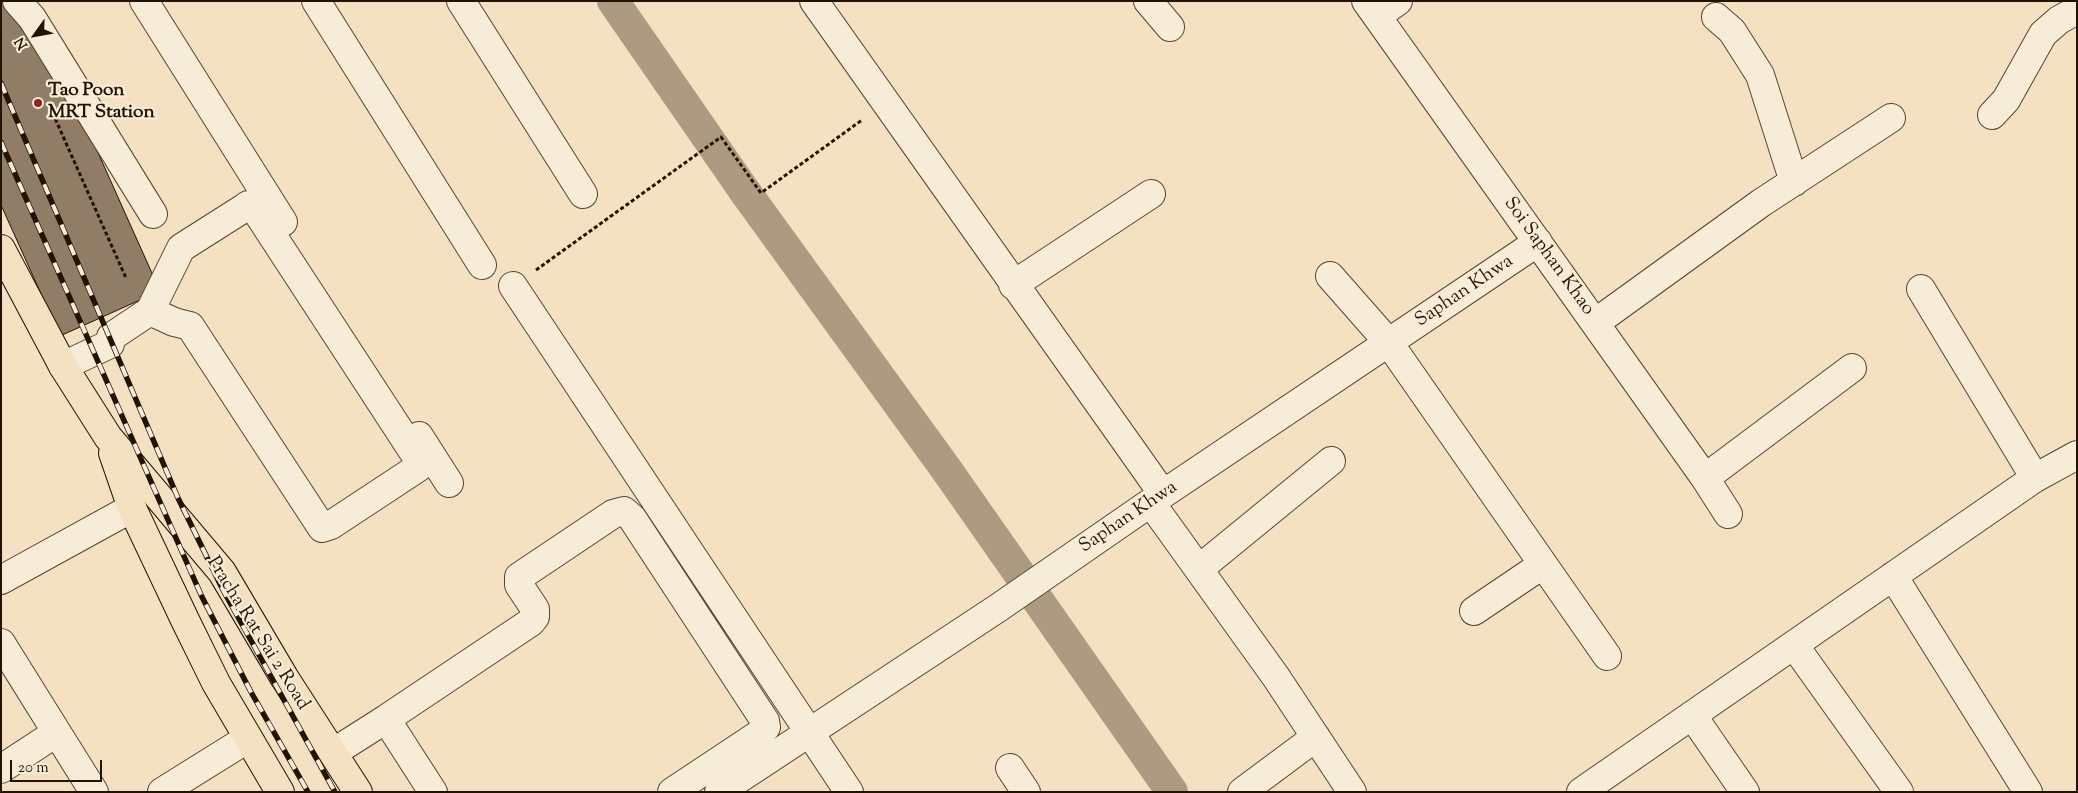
<!DOCTYPE html>
<style>
body{margin:0}
#map{position:relative;width:2078px;height:793px;overflow:hidden;background:#f3e1c2;font-family:"Sorts Mill Goudy",serif}
canvas{display:block}
.frame{position:absolute;inset:0;border:2px solid #221301;pointer-events:none}
.north{position:absolute;left:10px;top:10px;width:50px;height:50px;-webkit-text-stroke:4px #f7ecd7;paint-order:stroke;rotate:238deg;font-size:14px;font-weight:700;line-height:20px;text-align:center;color:#221301}
.north::after{content:'';display:block;margin:auto;width:18px;height:22px;background:#221301;clip-path:polygon(50% 0,100% 100%,50% 72%,0 100%)}
.scale{position:absolute;left:10px;top:760px;width:92px;height:22px;box-sizing:border-box;border:2px solid #221301;border-top:0;padding-left:6px;font-size:15px;line-height:18px;white-space:nowrap;color:#221301;-webkit-text-stroke:4px #f7ecd7;paint-order:stroke}
</style>
<div id="map">
<canvas width="2078" height="793"></canvas>
<div class="frame"></div>
<div class="north">N</div>
<div class="scale">20 m</div>
</div>
<script>
const ctx = document.querySelector('canvas').getContext('2d');
ctx.lineJoin = 'round';
function toPath(rows) {
  const path = new Path2D();
  for (const r of rows) {
    path.moveTo(r[0], r[1]);
    for (let i = 2; i < r.length; i += 2) path.lineTo(r[i], r[i + 1]);
  }
  return path;
}
function stroke(path, color, width, dash) {
  ctx.strokeStyle = color;
  ctx.lineWidth = width;
  ctx.lineCap = dash ? 'butt' : 'round';
  ctx.setLineDash(dash || []);
  ctx.stroke(path);
}
function fillPath(path, color) {
  ctx.fillStyle = color;
  ctx.fill(path, 'evenodd');
}
function drawText(font, color, halo, rows, align = 'center') {
  ctx.font = font + ' "Sorts Mill Goudy",serif';
  ctx.lineWidth = 4.5;
  ctx.setLineDash([]);
  ctx.textBaseline = 'middle';
  ctx.strokeStyle = halo;
  ctx.fillStyle = color;
  for (const [text, x, y, turn = 0] of rows) {
    ctx.save();
    ctx.translate(x, y);
    ctx.rotate((+turn || 0) * Math.PI / 180);
    ctx.textAlign = isNaN(turn) ? turn : align;
    if (halo) ctx.strokeText(text, 0, 0);
    ctx.fillText(text, 0, 0);
    ctx.restore();
  }
}
const canal = toPath([
 [613,1,743,189,946,469,1172,792]
]);
const building = toPath([
 [1,1,30,1,160,291,60,336,1,205,1,1]
]);
const path = toPath([
 [50,107,126,278],
 [536,270,721,137,761,193,862,120]
]);
const minor = toPath([
 [17,1,32,18,153,214],
 [144,1,283,222],
 [316,1,482,265],
 [461,1,583,194],
 [814,1,1163,494],
 [1148,1,1170,27],
 [1366,1,1705,478,1728,514],
 [1377,16,1398,1],
 [1716,17,1732,31,1760,75,1794,182],
 [1992,115,2006,100,2043,34,2059,20,2077,10],
 [1330,276,1389,343,1607,656],
 [1013,285,1151,194],
 [513,286,849,792],
 [1921,289,2035,478],
 [1595,323,1761,203,1891,118],
 [63,366,110,344,111,337,150,311,174,322,190,326,322,528,331,525,419,467,418,459,253,206,248,205,244,208,181,248,150,311],
 [419,436,449,483],
 [1705,478,1852,368],
 [1151,503,1276,677,1352,792],
 [1199,569,1331,461],
 [1893,576,2028,792],
 [1,580,132,508],
 [1474,611,1542,565],
 [1,643,94,792],
 [1794,645,1899,792],
 [1692,715,1745,792],
 [334,752,386,719],
 [1010,768,1026,792],
 [1,769,56,733],
 [162,792,247,739],
 [433,792,386,719,531,622,535,617,535,609,519,585,519,577,613,514,624,511,632,518,765,721,766,727,758,735,672,792],
 [719,792,998,608,1163,494,1538,242],
 [1242,792,1316,737],
 [1581,792,2035,478,2077,455]
]);
const major = toPath([
 [1,249,63,366,108,437,222,572,284,677,358,792],
 [113,453,132,508,185,620,216,683,280,792]
]);
const rail = toPath([
 [1,83,178,498,223,590,335,792],
 [1,142,202,597,251,692,308,792]
]);
const markers = [
 [38,103,5,"#8f2418"]
];
const poiNames = [
 ["Tao Poon",48,92],
 ["MRT Station",48,114]
];
const streetNames = [
 ["Soi Saphan Khao",1548,257,54],
 ["Saphan Khwa",1465,292,-34],
 ["Saphan Khwa",1129,518,-34],
 ["Pracha Rat Sai 2 Road",257,634,58]
];
stroke(canal, '#ac9b80', 32);
fillPath(building, '#8f7e65');
stroke(building, '#221301', 1);
stroke(minor, '#564631', 30);
stroke(major, '#221301', 30);
stroke(path, '#221301', 3, [4, 2.5]);
stroke(minor, '#f7ecd7', 28);
stroke(major, '#f3e1c2', 28);
stroke(rail, '#221301', 5.5);
stroke(rail, '#f7ecd7', 4, [11]);
for (const [x, y, r, color] of markers) {
  const dot = new Path2D();
  dot.arc(x, y, r, 0, 2 * Math.PI);
  ctx.fillStyle = color;
  ctx.fill(dot);
  stroke(dot, '#f7ecd7', 2);
}
drawText('bold 19px', '#221301', '#f7ecd7', poiNames, 'left');
drawText('19px', '#221301', '#f7ecd7', streetNames);
</script>
